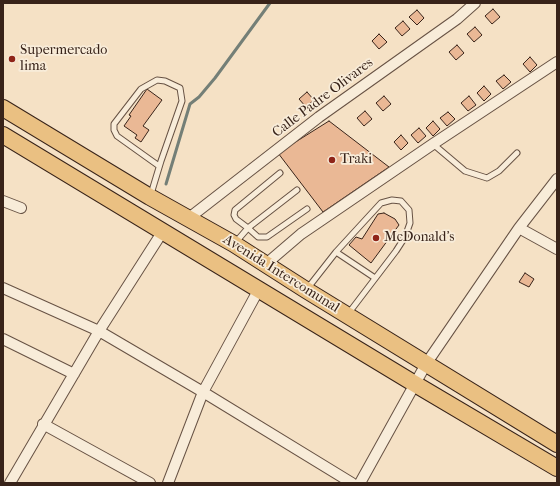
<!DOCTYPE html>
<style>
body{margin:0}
#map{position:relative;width:560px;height:486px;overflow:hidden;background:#f5e1c5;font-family:"IM FELL French Canon",serif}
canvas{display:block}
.frame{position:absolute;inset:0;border:4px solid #382319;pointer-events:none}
</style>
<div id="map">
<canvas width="560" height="486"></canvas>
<div class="frame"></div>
</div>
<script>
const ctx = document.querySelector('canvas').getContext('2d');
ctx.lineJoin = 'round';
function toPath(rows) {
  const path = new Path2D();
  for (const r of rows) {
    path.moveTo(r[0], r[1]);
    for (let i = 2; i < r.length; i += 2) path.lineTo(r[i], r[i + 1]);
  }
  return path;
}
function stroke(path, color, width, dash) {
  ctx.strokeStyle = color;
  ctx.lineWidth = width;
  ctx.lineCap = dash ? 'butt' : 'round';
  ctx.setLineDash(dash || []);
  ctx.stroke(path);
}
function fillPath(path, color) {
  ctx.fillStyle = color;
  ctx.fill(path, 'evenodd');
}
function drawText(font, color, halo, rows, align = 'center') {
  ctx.font = font + ' "IM FELL French Canon",serif';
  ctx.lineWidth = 3.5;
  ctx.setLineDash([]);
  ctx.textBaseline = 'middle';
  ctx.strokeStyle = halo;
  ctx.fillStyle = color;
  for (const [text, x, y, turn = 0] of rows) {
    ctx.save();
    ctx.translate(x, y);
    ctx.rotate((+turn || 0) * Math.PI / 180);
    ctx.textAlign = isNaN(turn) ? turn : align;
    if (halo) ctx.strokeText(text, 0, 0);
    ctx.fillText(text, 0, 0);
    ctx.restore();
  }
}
const stream = toPath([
 [166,184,190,104,199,97,215,78,270,3]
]);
const building = toPath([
 [493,9,500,17,492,24,485,16,493,9],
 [417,10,424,18,417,25,409,17,417,10],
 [403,21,410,29,402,36,395,28,403,21],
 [475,27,482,35,474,42,467,34,475,27],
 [379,34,387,42,379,49,372,41,379,34],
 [457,45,464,53,456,60,449,52,457,45],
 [530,57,537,65,530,72,523,64,530,57],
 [504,75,511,82,503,89,496,81,504,75],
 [484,86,491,94,484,101,477,93,484,86],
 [147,89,162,100,143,126,149,130,141,142,135,138,137,135,124,126,131,116,129,115,147,89],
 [307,92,314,100,306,107,299,99,307,92],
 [384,96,391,104,383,111,376,103,384,96],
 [469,96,476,105,468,111,461,103,469,96],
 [365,111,372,119,364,126,357,118,365,111],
 [448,112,455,119,447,126,440,118,448,112],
 [329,121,389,167,323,212,278,153,329,121],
 [433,121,440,129,433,136,426,128,433,121],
 [419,128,426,136,418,143,411,135,419,128],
 [401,135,408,143,401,150,394,142,401,135],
 [384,213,395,219,399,225,371,263,349,245,356,237,362,239,378,214,384,213],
 [525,273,534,279,529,287,519,282,525,273]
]);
const lane = toPath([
 [433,144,465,171,487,178,499,171,517,153],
 [280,173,235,210,234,215,236,219,248,228,297,190],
 [151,194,161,161,182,101,180,88,165,81,157,80,141,89,114,124,114,130,117,136,159,166],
 [235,243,248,228,258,237,267,237,307,209],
 [336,252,375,278],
 [307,289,336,252,381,203,392,200,401,201,409,210,410,223,405,237,396,251,348,314]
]);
const street = toPath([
 [3,201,21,208],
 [189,218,319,117,457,19,475,3],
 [519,228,557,249],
 [266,264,301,234,433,144,557,62],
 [3,288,99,331,203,392,352,483],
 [3,339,74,374],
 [43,424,150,483],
 [10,483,99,331,163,231],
 [168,483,203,392,259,289],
 [360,483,426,364,519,228,557,179]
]);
const primary = toPath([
 [3,108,150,197,234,244,306,290,557,444],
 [3,135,415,384,557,468]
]);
const markers = [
 [12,59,4,"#8f2418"],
 [332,160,4,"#8f2418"],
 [376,238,4,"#8f2418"]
];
const poiNames = [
 ["Supermercado",20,51],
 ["lima",20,67],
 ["Traki",340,160],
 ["McDonald's",384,238]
];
const streetNames = [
 ["Calle Padre Olivares",323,98,-37],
 ["Avenida Intercomunal",281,274,32]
];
stroke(stream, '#747f77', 3);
fillPath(building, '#eab895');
stroke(building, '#382319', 1);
stroke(lane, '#675244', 7);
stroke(street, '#675244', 12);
stroke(primary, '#382319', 18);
stroke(lane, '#f8ecd9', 5);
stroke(street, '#f8ecd9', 10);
stroke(primary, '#eac082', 16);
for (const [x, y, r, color] of markers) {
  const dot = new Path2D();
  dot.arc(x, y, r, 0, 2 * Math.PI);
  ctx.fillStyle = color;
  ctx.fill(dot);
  stroke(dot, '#f8ecd9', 1.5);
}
drawText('14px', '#382319', '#f8ecd9', poiNames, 'left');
drawText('14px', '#382319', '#f8ecd9', streetNames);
</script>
